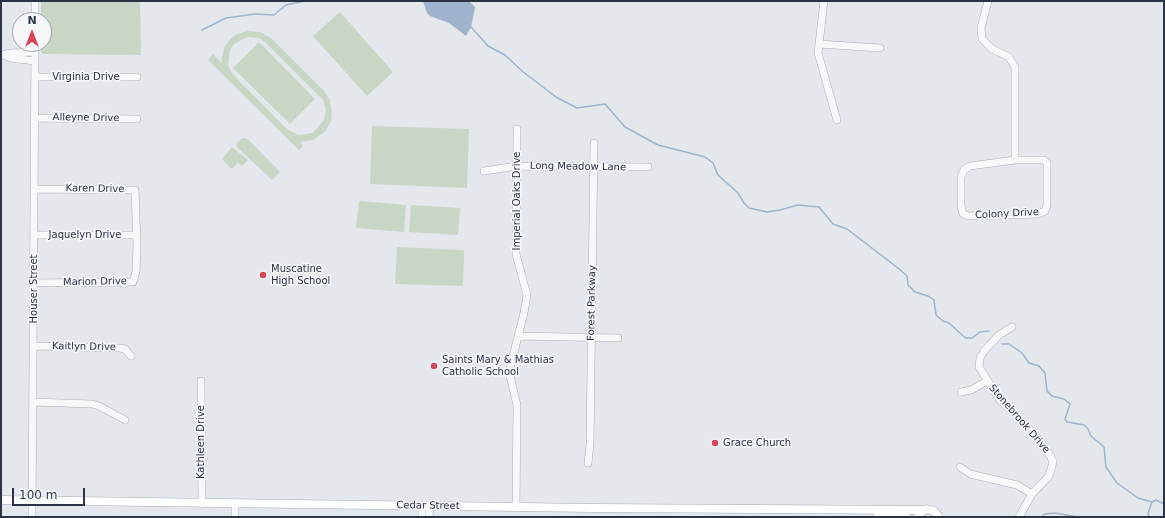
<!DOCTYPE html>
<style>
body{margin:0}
#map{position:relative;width:1165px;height:518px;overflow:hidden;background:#e4e7ec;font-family:"DejaVu Sans",sans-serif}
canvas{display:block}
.frame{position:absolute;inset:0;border:2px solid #2b3445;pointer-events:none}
.north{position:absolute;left:12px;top:12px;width:40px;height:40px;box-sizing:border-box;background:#f4f6f9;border:1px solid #a4a8b1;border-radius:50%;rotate:0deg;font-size:11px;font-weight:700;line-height:16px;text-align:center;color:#2b3445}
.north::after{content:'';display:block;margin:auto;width:14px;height:18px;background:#d1495b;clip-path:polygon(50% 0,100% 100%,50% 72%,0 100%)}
.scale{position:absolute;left:12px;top:488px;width:73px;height:18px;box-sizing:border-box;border:2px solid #2b3445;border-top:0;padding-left:5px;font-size:12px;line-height:14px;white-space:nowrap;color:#2b3445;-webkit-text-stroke:3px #f4f6f9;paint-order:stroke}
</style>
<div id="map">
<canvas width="1165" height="518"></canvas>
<div class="frame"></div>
<div class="north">N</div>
<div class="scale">100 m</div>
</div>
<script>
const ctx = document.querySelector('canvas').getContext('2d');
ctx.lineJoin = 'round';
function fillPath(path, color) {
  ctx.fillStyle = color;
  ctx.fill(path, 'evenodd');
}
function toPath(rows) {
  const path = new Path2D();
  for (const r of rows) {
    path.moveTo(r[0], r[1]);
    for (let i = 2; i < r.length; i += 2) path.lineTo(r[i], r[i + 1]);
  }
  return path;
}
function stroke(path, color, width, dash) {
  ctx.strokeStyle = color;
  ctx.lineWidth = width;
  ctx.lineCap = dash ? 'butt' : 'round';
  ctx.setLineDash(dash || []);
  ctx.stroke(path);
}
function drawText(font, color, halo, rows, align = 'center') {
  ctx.font = font + ' "DejaVu Sans",sans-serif';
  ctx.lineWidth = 3.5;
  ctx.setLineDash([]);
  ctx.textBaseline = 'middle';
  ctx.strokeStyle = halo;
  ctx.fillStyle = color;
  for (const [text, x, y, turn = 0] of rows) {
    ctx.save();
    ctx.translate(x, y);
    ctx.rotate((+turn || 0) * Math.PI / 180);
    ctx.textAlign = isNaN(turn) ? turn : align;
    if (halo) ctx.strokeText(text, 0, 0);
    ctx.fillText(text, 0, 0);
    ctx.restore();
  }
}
const green = toPath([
 [41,1,140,1,141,55,43,54,41,52,41,44,44,44,44,20,41,20],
 [340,12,393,72,367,96,313,36],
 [248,31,260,32,271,38,324,91,330,100,332,118,326,131,313,140,300,142,303,146,299,150,208,60,213,54,221,63,224,48,231,38,237,34],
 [247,37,259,38,265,42,323,100,326,109,324,120,313,133,298,135,287,129,233,75,228,65,230,50,234,44],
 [259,42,315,99,290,124,233,68],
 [372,126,469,129,467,188,370,184],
 [242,138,248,139,280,172,272,180,237,147,236,144],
 [232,147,248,160,242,166,238,162,232,169,222,159],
 [359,201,406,205,404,232,356,228],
 [411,205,460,208,458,235,409,232],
 [397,247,464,250,463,286,395,284]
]);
const water = toPath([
 [423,1,470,2,475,7,471,27,466,36,449,23,430,16,427,13]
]);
const stream = toPath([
 [471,27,488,46,505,55,522,71,556,97,577,108,605,104,625,127,658,145,705,157,713,163,718,175,738,193,744,203,749,208,767,212,780,210,798,205,819,207,833,224,847,229,898,268,907,276,908,285,915,292,928,296,934,300,936,315,943,321,949,323,962,335,966,338,972,338,980,332,989,331],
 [202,30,226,18,255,14,274,15,286,5,305,1],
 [1002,344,1009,344,1022,353,1029,363,1039,366,1045,373,1047,391,1052,396,1064,399,1070,404,1065,419,1067,422,1084,425,1088,429,1091,436,1104,447,1106,467,1117,483,1138,498,1152,502,1156,500,1164,504],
 [1041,517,1045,514,1055,513,1078,517],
 [1149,517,1148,513,1152,502]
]);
const minor = toPath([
 [824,1,818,53,837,120],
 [988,1,981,28,982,39,992,49,1009,57,1015,67,1015,160],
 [35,20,35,1],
 [819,44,880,48],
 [1,55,11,53,35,52],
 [4,55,11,58,35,61],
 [35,77,137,77],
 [35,118,137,119],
 [1015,160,1044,160,1047,163,1047,205,1045,211,1038,214,968,216,963,214,961,206,961,177,964,170,970,166,1015,160],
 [484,171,517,166,648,167],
 [34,235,136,235],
 [34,283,133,282,136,272,137,245,135,190,34,189],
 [1012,327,999,335,984,351,980,358,979,367,1000,400,1037,437,1050,455,1053,462,1049,476,1032,494,1019,517],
 [518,336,618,338],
 [34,346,119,348,125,349,131,356],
 [201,381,202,504],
 [961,392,971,390,987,381],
 [33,402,92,404,99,406,125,420],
 [588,463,590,444,594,143],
 [960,467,970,474,1017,485,1032,494],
 [235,504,235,517],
 [422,506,422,517],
 [516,507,517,405,509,372,524,313,527,295,516,254,517,129],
 [32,517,35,44],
 [429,517,430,506]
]);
const major = toPath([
 [1,500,594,508,924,510],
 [878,515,906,517],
 [918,517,921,512,927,509,934,511,939,517]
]);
const markers = [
 [263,275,4,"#d1495b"],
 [434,366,4,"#d1495b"],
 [715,443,4,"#d1495b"]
];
const streetNames = [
 ["Virginia Drive",86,77],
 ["Alleyne Drive",86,118,1],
 ["Long Meadow Lane",578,167,1],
 ["Karen Drive",95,189,1],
 ["Imperial Oaks Drive",517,201,-90],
 ["Colony Drive",1007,214,-3],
 ["Jaquelyn Drive",85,235],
 ["Marion Drive",95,282,-1],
 ["Houser Street",34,289,-90],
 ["Forest Parkway",592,303,-89],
 ["Kaitlyn Drive",84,347,1],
 ["Stonebrook Drive",1019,419,49],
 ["Kathleen Drive",201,442,-90],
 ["Cedar Street",428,506,1]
];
const poiNames = [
 ["Muscatine",271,269],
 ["High School",271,281],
 ["Saints Mary & Mathias",442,360],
 ["Catholic School",442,372],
 ["Grace Church",723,443]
];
fillPath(green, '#c9d6c5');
fillPath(water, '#9fb4cc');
stroke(stream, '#9fb4cc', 1.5);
stroke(minor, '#a9aeb7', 8);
stroke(major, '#a3abb8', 9);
stroke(minor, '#f7f8fa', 7);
stroke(major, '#fff', 8);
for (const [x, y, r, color] of markers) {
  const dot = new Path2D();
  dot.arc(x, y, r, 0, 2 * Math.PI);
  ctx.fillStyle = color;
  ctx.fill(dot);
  stroke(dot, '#f4f6f9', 1.5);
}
drawText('10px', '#2b3445', '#f4f6f9', streetNames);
drawText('10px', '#2b3445', '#f4f6f9', poiNames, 'left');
</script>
